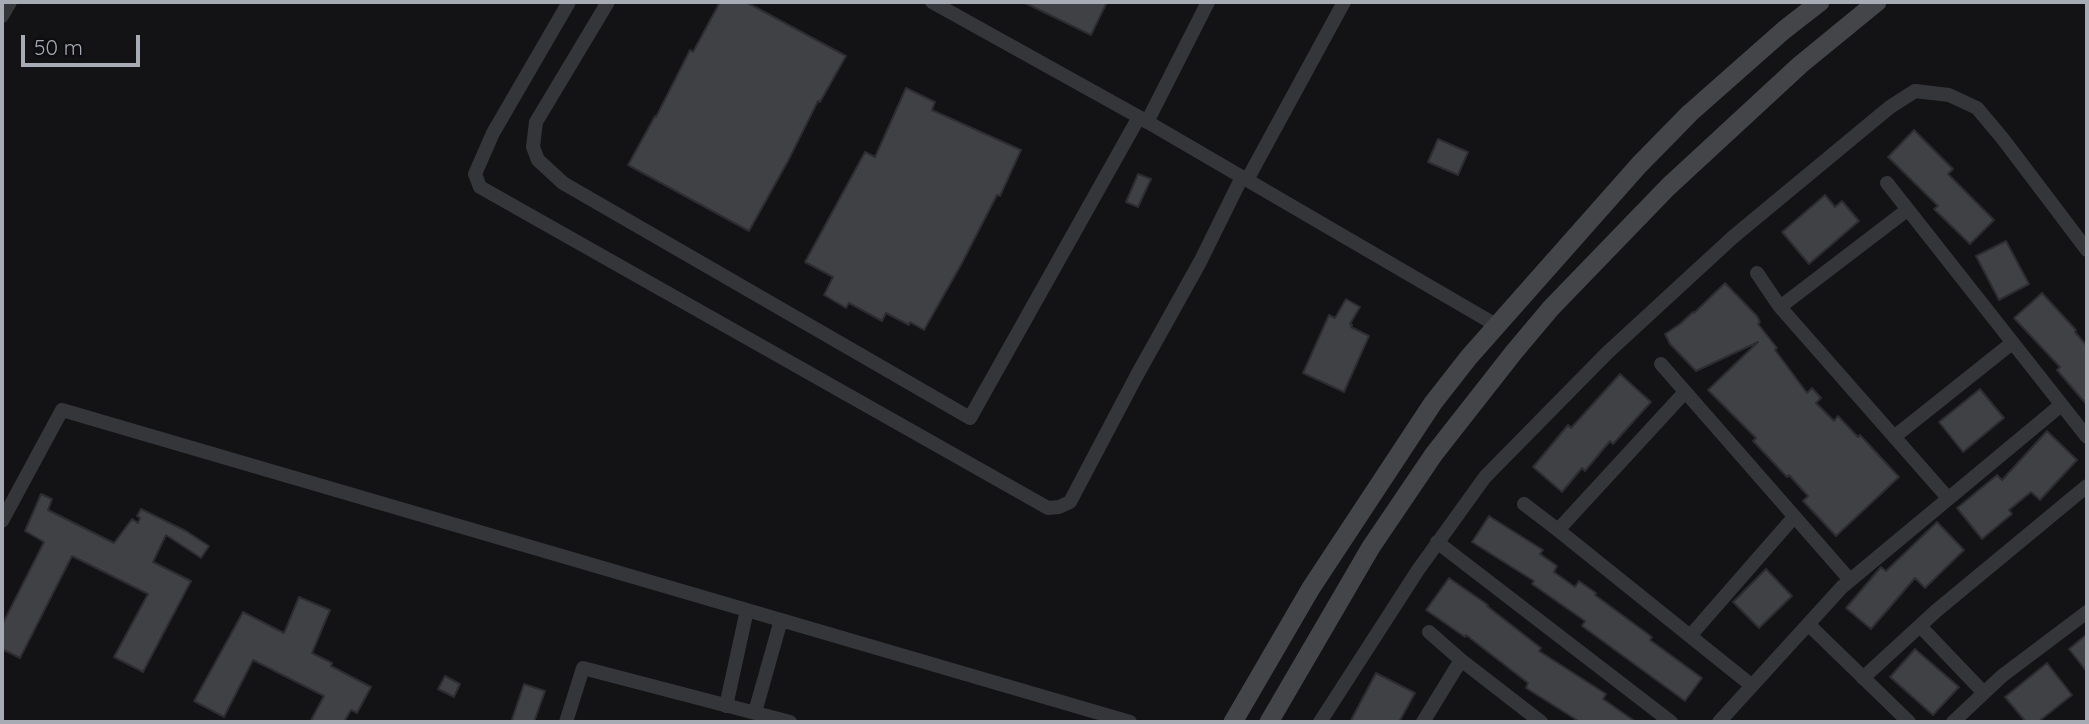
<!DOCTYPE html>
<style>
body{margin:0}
#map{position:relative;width:2089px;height:724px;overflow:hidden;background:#131315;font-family:Quicksand,sans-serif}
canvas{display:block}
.frame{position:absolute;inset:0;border:4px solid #a6abb4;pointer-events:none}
.scale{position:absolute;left:21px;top:35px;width:119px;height:32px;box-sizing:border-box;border:4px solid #a6abb4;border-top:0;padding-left:9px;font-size:21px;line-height:24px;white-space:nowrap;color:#a6abb4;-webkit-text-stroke:5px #0e0e10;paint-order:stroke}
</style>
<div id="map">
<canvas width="2089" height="724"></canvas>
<div class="frame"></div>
<div class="scale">50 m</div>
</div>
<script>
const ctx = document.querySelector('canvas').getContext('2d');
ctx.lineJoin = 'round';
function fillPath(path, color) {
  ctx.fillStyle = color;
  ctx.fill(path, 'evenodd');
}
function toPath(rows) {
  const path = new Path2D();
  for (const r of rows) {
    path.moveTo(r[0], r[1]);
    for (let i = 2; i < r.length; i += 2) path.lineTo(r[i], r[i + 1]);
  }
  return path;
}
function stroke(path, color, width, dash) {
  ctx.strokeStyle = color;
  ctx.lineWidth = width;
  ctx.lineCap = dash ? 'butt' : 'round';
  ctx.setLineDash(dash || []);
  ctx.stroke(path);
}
const building = toPath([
 [720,2,746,2,846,56,820,102,818,101,788,161,749,231,628,165,655,116,656,117,690,50,693,52,720,2],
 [1023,2,1107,2,1091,35,1023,2],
 [906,88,935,102,932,110,1021,150,1000,196,997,195,962,263,924,330,910,322,909,325,886,313,882,321,849,303,846,308,824,295,833,277,805,262,865,152,875,157,906,88],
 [1914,130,1953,169,1948,174,1994,220,1970,244,1934,209,1938,206,1888,157,1914,130],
 [1438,139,1468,152,1458,175,1428,162,1438,139],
 [1138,174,1151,179,1138,207,1126,202,1138,174],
 [1825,195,1835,207,1842,201,1859,221,1809,264,1782,232,1825,195],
 [2006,241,2029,284,1999,300,1976,256,2006,241],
 [1725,283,1757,316,1760,322,1758,324,1777,348,1775,350,1807,393,1812,388,1821,398,1816,403,1834,421,1838,416,1858,437,1860,435,1899,477,1836,536,1803,501,1808,496,1789,475,1787,477,1753,441,1756,438,1708,390,1758,342,1696,371,1670,344,1665,334,1680,324,1693,312,1694,313,1725,283],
 [2042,293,2076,330,2075,332,2087,346,2087,405,2057,370,2060,367,2014,318,2042,293],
 [1346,299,1360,307,1350,324,1352,325,1351,327,1369,336,1344,392,1303,373,1329,315,1335,318,1346,299],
 [1620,374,1651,402,1613,444,1610,441,1585,471,1582,468,1562,492,1533,467,1568,425,1571,428,1620,374],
 [1980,389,2004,418,1963,452,1939,422,1980,389],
 [2047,431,2077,460,2040,500,2031,492,2009,510,2012,514,1982,539,1957,508,1997,475,2002,480,2047,431],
 [41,494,52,499,48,510,114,543,132,519,138,523,140,518,137,516,141,509,186,531,209,546,201,558,166,535,153,562,191,581,143,672,114,657,148,594,72,556,20,658,2,649,2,625,44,542,25,531,41,494],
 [1489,516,1543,550,1540,554,1557,566,1554,572,1575,587,1579,581,1596,593,1595,595,1652,637,1650,640,1702,678,1685,701,1582,626,1585,621,1532,584,1534,581,1472,542,1489,516],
 [1937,522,1964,550,1925,588,1915,578,1871,629,1846,608,1881,567,1886,571,1937,522],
 [1766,569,1792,596,1759,628,1733,602,1766,569],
 [1449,578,1488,605,1487,606,1541,648,1539,651,1606,694,1603,699,1636,722,1580,722,1526,688,1528,683,1466,635,1465,637,1426,610,1449,578],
 [299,597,330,610,312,653,332,663,331,666,371,687,357,713,351,710,344,722,310,722,324,696,253,660,224,717,194,701,243,612,284,633,299,597],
 [2087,634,2087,672,2069,649,2087,634],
 [1915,649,1959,687,1933,715,1890,677,1915,649],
 [2047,663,2072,695,2038,722,2026,722,2005,697,2047,663],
 [1376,673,1415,693,1399,722,1350,722,1376,673],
 [445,676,460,684,454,697,438,689,445,676],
 [524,684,545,691,534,722,511,722,524,684]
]);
const street = toPath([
 [569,2,493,133,475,174,480,187,1048,508,1059,507,1070,502,1137,375,1200,262,1242,177],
 [608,2,536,122,533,147,538,160,563,183,970,418,1139,117],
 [932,2,1139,117,1496,325],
 [2,16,10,2],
 [1147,122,1208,2],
 [1247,180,1344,2],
 [1887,183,2087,437],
 [1757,273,1780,307,1948,498],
 [1780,307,1907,210],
 [1661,364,1850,580],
 [1685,392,1558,530,1751,685],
 [1894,437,2012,343],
 [1524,504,1558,530],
 [2,521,62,410,1130,722],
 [1437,542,1671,722],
 [1808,624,1909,722],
 [1920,626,1984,693],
 [1429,632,1461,660,1541,722],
 [1690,636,1794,517],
 [1863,678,1936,611,2087,486],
 [726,706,747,610],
 [755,712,781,620],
 [566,722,583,668,790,722],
 [1320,722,1418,570,1485,477,1607,353,1733,237,1890,107,1915,91,1949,95,1977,108,2003,139,2087,250],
 [1423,722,1461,660],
 [1719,722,1842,587,2061,405],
 [1953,722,2002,676,2087,612]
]);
const secondary = toPath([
 [1233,722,1311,588,1433,403,1469,357,1639,165,1690,113,1784,30,1820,2],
 [1269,722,1371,547,1434,454,1514,352,1551,308,1668,187,1800,65,1877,2]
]);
fillPath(building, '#404145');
stroke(building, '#2d2d31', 2);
stroke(street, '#353639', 14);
stroke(secondary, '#434549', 19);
</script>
